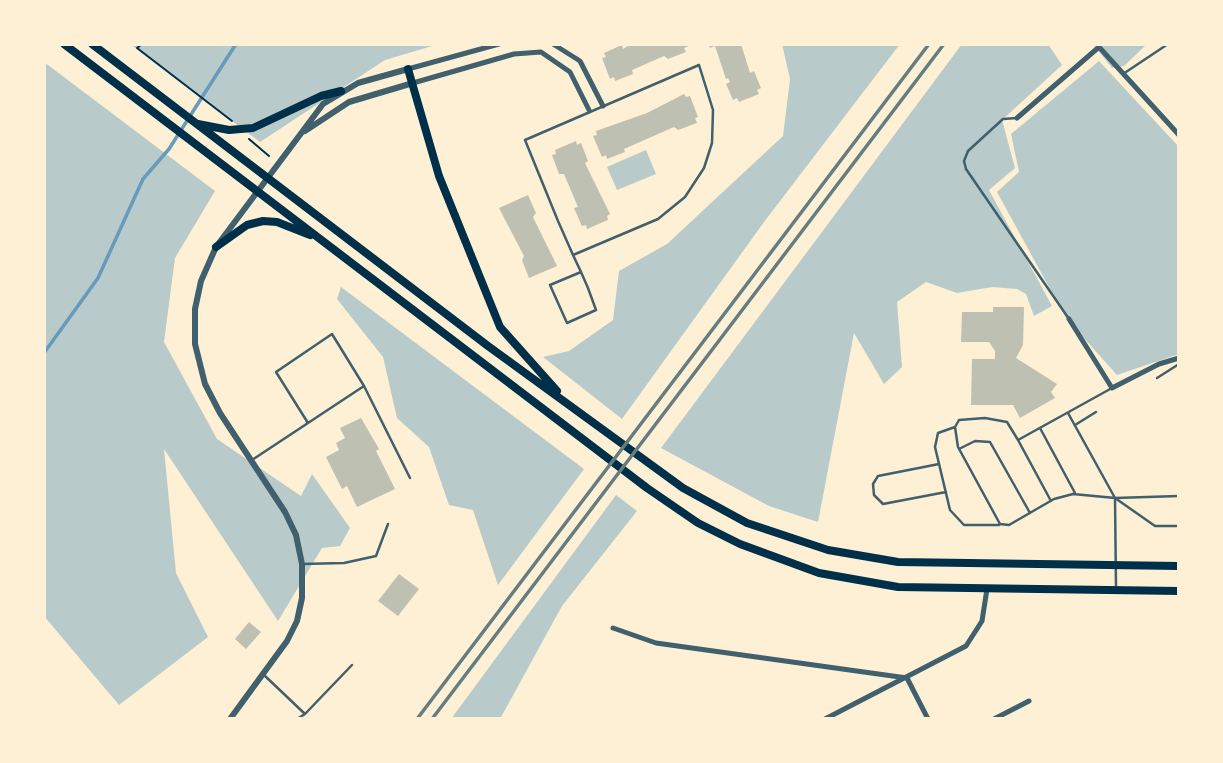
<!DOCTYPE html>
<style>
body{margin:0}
#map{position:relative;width:1223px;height:763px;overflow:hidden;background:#fdf0d5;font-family:"Fira Sans",sans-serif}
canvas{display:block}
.frame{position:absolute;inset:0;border:46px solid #fdf0d5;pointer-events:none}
</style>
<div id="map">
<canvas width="1223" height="763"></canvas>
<div class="frame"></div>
</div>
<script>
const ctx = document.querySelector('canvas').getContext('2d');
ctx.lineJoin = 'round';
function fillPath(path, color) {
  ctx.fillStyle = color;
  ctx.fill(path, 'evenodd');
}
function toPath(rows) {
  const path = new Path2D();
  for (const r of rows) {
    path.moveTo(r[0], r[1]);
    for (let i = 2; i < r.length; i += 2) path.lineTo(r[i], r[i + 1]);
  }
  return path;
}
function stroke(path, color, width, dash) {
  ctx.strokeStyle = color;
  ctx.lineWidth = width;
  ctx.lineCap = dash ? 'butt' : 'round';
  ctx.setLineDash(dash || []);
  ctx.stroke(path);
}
const green = toPath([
 [130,44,439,44,385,60,260,142],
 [782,44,900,44,764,222,622,419,543,357,569,351,613,320,619,271,667,244,783,136,790,79],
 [962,44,1048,44,1062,65,1002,120,1015,168,989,190,1052,306,1034,316,1026,294,1017,289,992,287,957,293,926,282,897,302,902,367,884,384,854,333,818,522,769,506,661,448],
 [1093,44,1147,44,1124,66,1112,68],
 [1099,61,1179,147,1179,354,1117,375,1066,318,997,192,1019,172,1011,134],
 [44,62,215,191,175,258,164,342,217,439,301,496,312,474,350,528,340,546,322,548,278,621,164,449,176,573,208,637,119,705,44,616],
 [646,150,656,174,617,190,607,167],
 [341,287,584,469,498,585,473,510,449,505,429,447,397,418,383,357,337,299],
 [616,495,637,511,562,606,500,719,451,719]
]);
const stream = toPath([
 [44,353,98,278,143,179,169,149,236,44]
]);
const building = toPath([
 [631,44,688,44,689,46,684,48,686,52,668,59,664,56,632,70,633,74,615,81,614,77,610,79,602,58,606,57,604,53,622,45,623,49],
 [709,44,741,44,750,73,754,71,761,88,757,90,759,94,739,102,737,98,733,100,726,84,730,82,728,78,726,79,715,46,710,48],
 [684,94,686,97,690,96,698,117,695,118,697,123,678,130,674,127,624,149,625,152,607,159,606,155,602,157,593,136,597,135,596,131,647,113],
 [576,141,577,145,581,143,588,161,585,163,610,214,607,216,608,220,587,229,586,225,582,226,574,208,578,207,564,174,559,174,552,155,556,154,555,150],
 [528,195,536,213,533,217,557,266,529,278,522,260,524,256,499,208],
 [993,307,1024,307,1023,345,1016,358,1057,384,1051,392,1055,398,1020,418,1013,405,971,405,972,359,995,359,995,351,989,342,961,342,962,312,993,312],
 [361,418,379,449,376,451,395,489,357,507,347,486,342,489,326,457,339,450,336,443,345,438,340,428],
 [399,574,419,589,398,616,378,601],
 [249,622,261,632,246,649,235,639]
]);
const path = toPath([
 [142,44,137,48,232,121],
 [249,139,269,156]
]);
const service = toPath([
 [1123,74,1168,44],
 [1017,118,1003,119,968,151,964,161,966,169,1069,319],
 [573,255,658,219,685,197,704,168,712,143,713,110,699,65,525,140,558,221,573,255,581,272,588,288,596,310,567,323,550,285,581,272],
 [1157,378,1179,364],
 [364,386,410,478],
 [1112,388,1018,440,1007,422,985,418,959,420,955,427,958,447,1000,524,1009,525,1054,499,1073,494,1115,498,1179,496],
 [1068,413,1115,498,1116,587],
 [1075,425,1096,412],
 [955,427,938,433,935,447,950,510,964,525,999,525],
 [1040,428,1075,493],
 [1018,440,1051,501],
 [959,449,975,441,990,442,1030,513],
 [252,460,364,386,332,334,276,372,308,423],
 [939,464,878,476,873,484,874,495,883,504,946,492],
 [1115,498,1155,526,1179,526],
 [1179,501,1179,518],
 [302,564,344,563,376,556,388,524],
 [264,675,305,714,352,665],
 [297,719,305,714]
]);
const minor = toPath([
 [553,44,580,61,603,106],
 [408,69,499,44],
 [413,83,514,54,541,52,570,72,589,110],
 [1017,118,1099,47,1179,135],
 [1069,319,1112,388,1159,364,1179,358],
 [613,628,656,643,907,678,928,719],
 [825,719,966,646,982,621,987,589],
 [994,719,1029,701]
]);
const tertiary = toPath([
 [305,131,349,102,413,83],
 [230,719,287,641,297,621,302,598,302,564,296,535,285,512,220,413,205,384,195,344,195,309,201,281,216,247,323,104,358,83,408,69]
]);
const primary = toPath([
 [64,44,647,488,698,523,740,544,819,573,898,587,1179,591],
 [92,44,488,346,683,488,747,523,828,550,898,562,1179,566],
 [408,69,439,176,500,327,557,391],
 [198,124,229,130,253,128,321,96,341,91],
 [216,247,247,225,263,221,277,222,310,235]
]);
const rail = toPath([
 [417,719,929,44],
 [432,719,944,44]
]);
fillPath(green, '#b9caca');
stroke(stream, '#669bbc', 3.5);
fillPath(building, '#bec0b2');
stroke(path, '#003049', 2);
stroke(service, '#3f606c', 2.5);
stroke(minor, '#3f606c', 5);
stroke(tertiary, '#3f606c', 6);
stroke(primary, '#003049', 8);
stroke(rail, '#657d81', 3.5);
</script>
